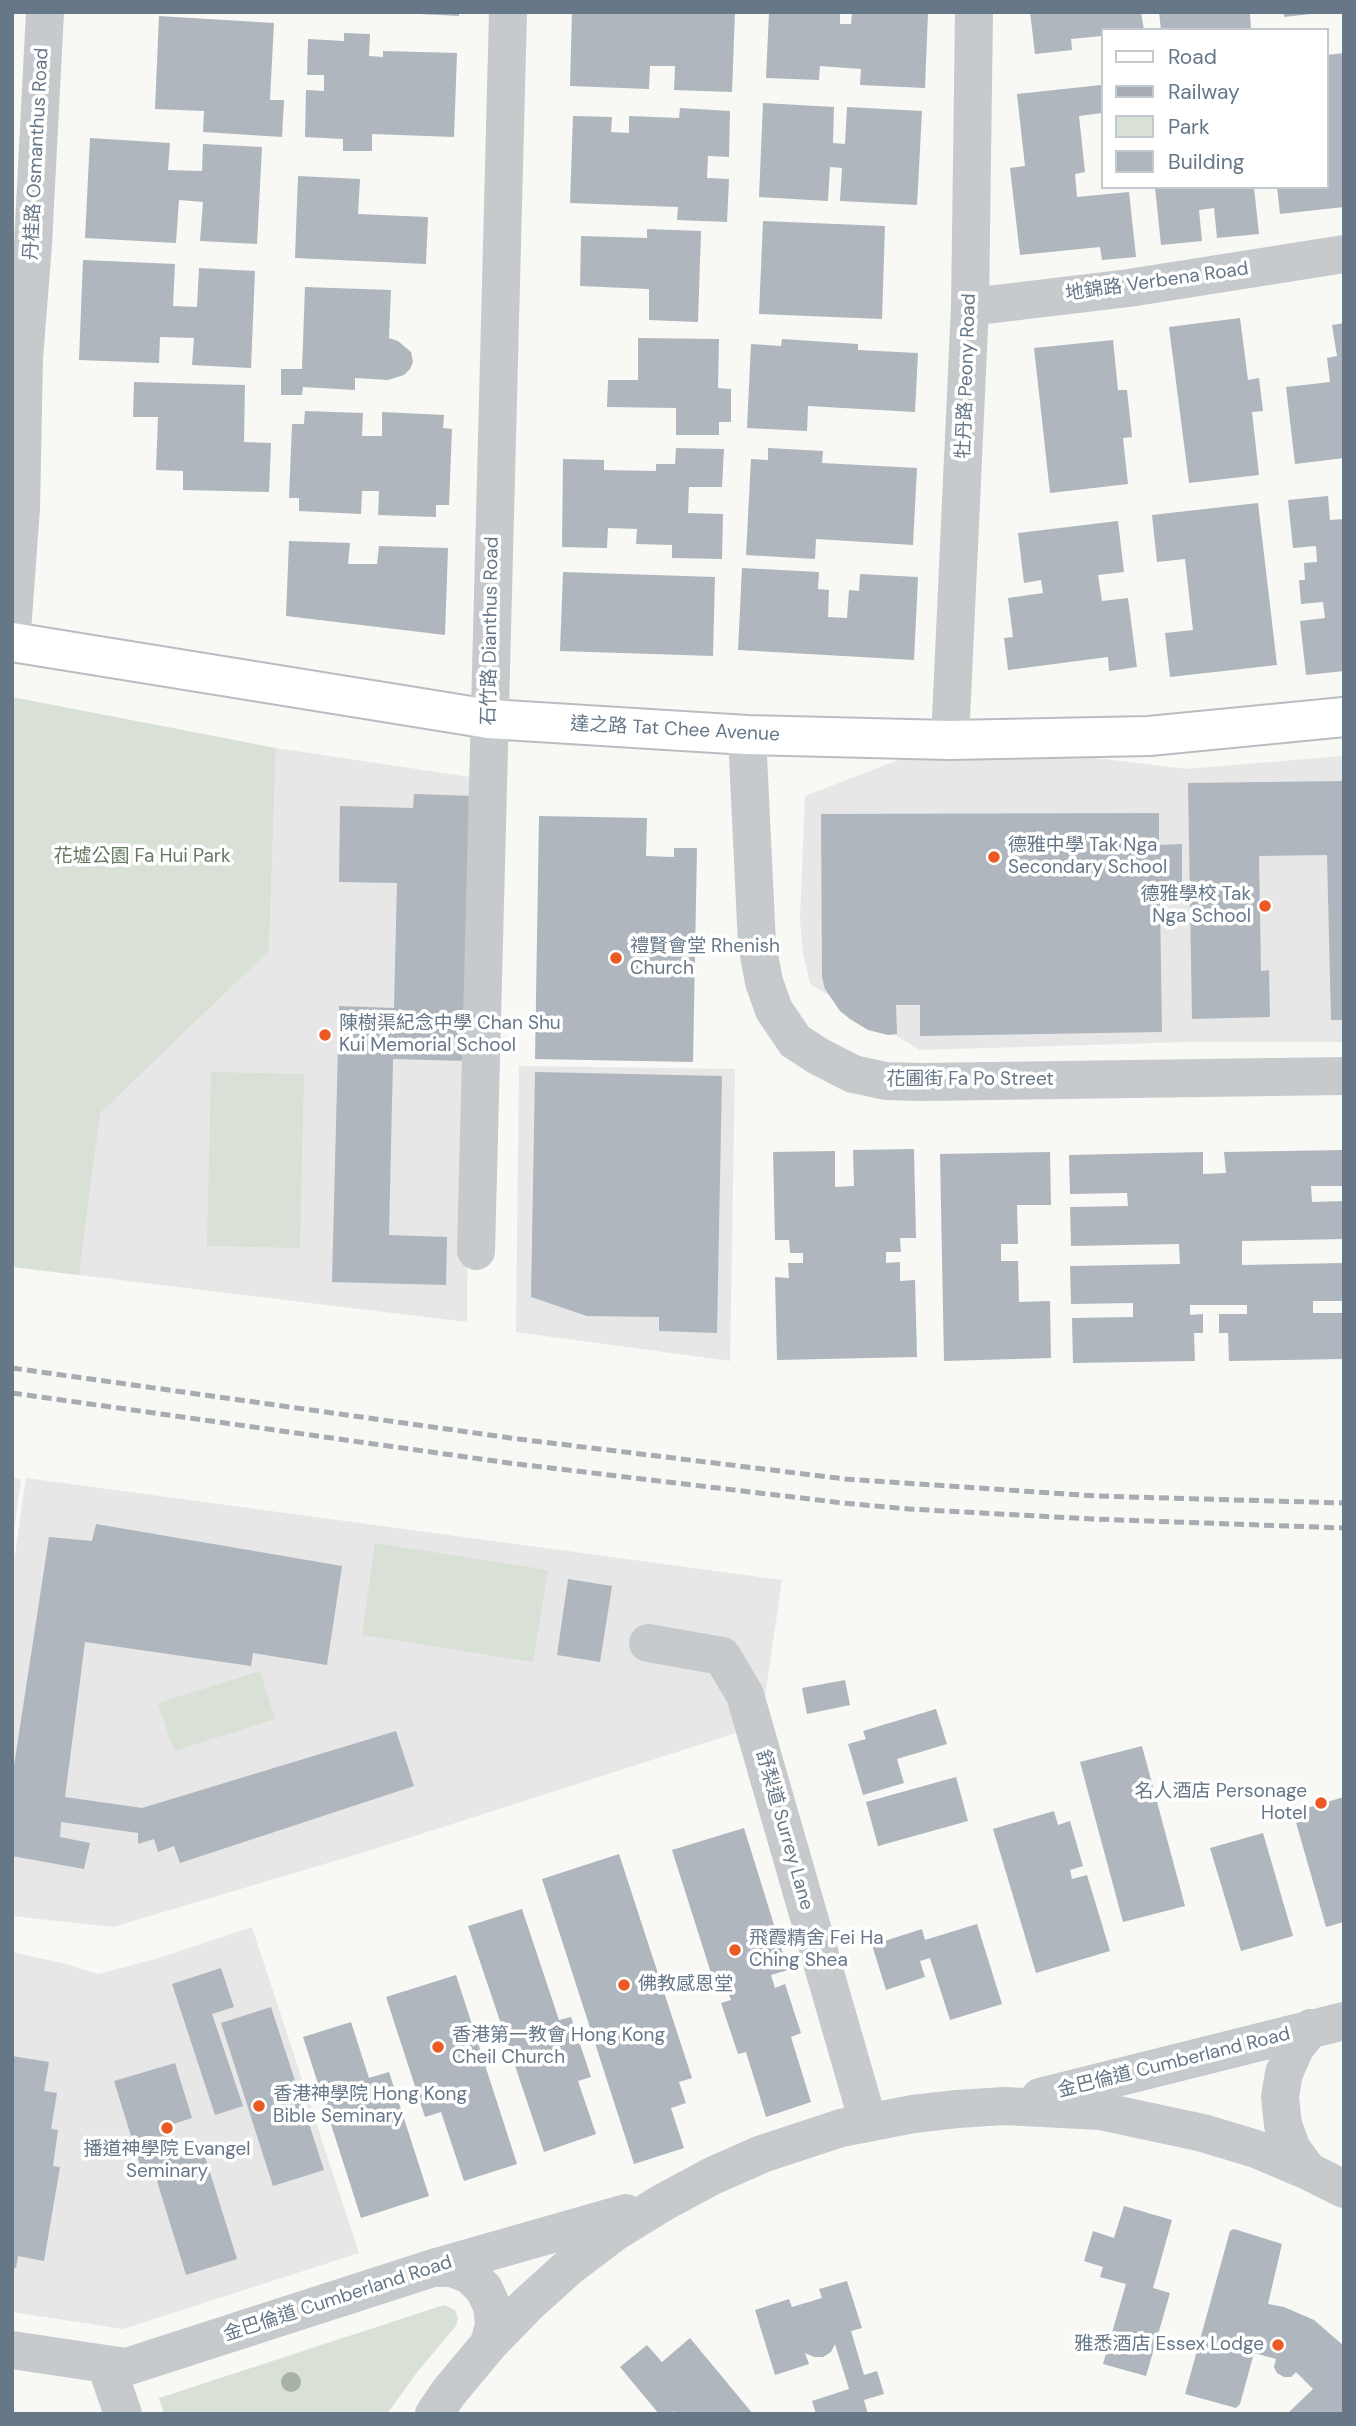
<!DOCTYPE html>
<meta charset="utf-8">
<style>
body{margin:0}
#map{position:relative;width:1356px;height:2426px;overflow:hidden;background:#f8f8f5;font-family:"DM Sans",sans-serif}
canvas{display:block}
.frame{position:absolute;inset:0;border:14px solid #678;pointer-events:none}
.legend{position:absolute;left:1101px;top:28px;width:228px;height:161px;box-sizing:border-box;background:#fff;border:2px solid #c2c9cf;margin:0;padding:9px 12px;list-style:none;font-size:21px;color:#678}
.legend li{display:flex;align-items:center;gap:14px;height:35px}
.legend b{width:35px;border:2px solid #c2c9cf}
</style>
<div id="map">
<canvas width="1356" height="2426"></canvas>
<div class="frame"></div>
<ul class="legend">
<li><b style="height:9px;background:#fff"></b>Road</li>
<li><b style="height:9px;background:#a6acb2"></b>Railway</li>
<li><b style="height:19px;background:#d9e0d6"></b>Park</li>
<li><b style="height:19px;background:#afb6bd"></b>Building</li>
</ul>
</div>
<script>
const ctx = document.querySelector('canvas').getContext('2d');
ctx.lineJoin = 'round';
function fillPath(path, color) {
  ctx.fillStyle = color;
  ctx.fill(path, 'evenodd');
}
function toPath(rows) {
  const path = new Path2D();
  for (const r of rows) {
    path.moveTo(r[0], r[1]);
    for (let i = 2; i < r.length; i += 2) path.lineTo(r[i], r[i + 1]);
  }
  return path;
}
function stroke(path, color, width, dash) {
  ctx.strokeStyle = color;
  ctx.lineWidth = width;
  ctx.lineCap = dash ? 'butt' : 'round';
  ctx.setLineDash(dash || []);
  ctx.stroke(path);
}
function drawText(font, color, halo, rows, align = 'center') {
  ctx.font = font + ' "DM Sans","Noto Sans TC",sans-serif';
  ctx.lineWidth = 7;
  ctx.setLineDash([]);
  ctx.textBaseline = 'middle';
  ctx.strokeStyle = halo;
  ctx.fillStyle = color;
  for (const [text, x, y, turn = 0] of rows) {
    ctx.save();
    ctx.translate(x, y);
    ctx.rotate((+turn || 0) * Math.PI / 180);
    ctx.textAlign = isNaN(turn) ? turn : align;
    if (halo) ctx.strokeText(text, 0, 0);
    ctx.fillText(text, 0, 0);
    ctx.restore();
  }
}
const built = toPath([
 [950,740,1186,769,1344,756,1344,1042,1188,1042,920,1050,810,984,803,953,800,919,805,796],
 [276,748,470,777,467,1322,79,1275,99,1113,269,951],
 [519,1066,735,1069,730,1361,516,1332],
 [12,1478,21,1479,12,1545],
 [26,1478,782,1580,761,1725,368,1851,113,1927,12,1916,12,1574],
 [252,1927,359,2253,123,2329,12,2312,12,1952,66,1964,98,1974,159,1958]
]);
const green = toPath([
 [12,697,276,748,269,951,100,1113,79,1275,12,1267],
 [211,1072,304,1074,300,1248,207,1246],
 [375,1543,548,1570,533,1662,362,1635],
 [260,1671,275,1719,174,1751,158,1703],
 [444,2305,455,2310,458,2318,456,2326,418,2371,387,2414,164,2414,159,2398]
]);
const building = toPath([
 [419,12,459,12,459,16,419,14],
 [572,12,735,12,732,92,674,90,675,66,650,66,649,89,570,86],
 [769,12,840,12,840,24,851,24,852,12,928,12,925,88,860,85,861,69,820,66,819,80,766,78],
 [1030,12,1141,12,1144,30,1102,30,1102,36,1071,39,1072,50,1035,54],
 [1159,12,1250,12,1251,30,1161,30],
 [1284,12,1311,12,1311,14,1284,17],
 [159,16,274,23,270,100,284,100,282,137,203,132,204,111,155,109],
 [344,33,370,34,369,56,383,57,383,51,457,53,454,137,372,134,372,151,343,151,343,139,305,137,306,90,324,91,324,75,307,75,308,39,344,41],
 [1344,53,1344,207,1280,214,1277,187,1326,187,1326,55],
 [1101,85,1102,113,1079,116,1085,172,1075,174,1077,197,1129,192,1136,257,1102,260,1100,247,1020,255,1010,168,1025,166,1017,94],
 [763,103,834,107,833,143,845,144,847,107,922,111,917,205,840,201,842,168,830,167,828,201,759,197],
 [680,108,730,111,729,157,708,156,707,178,729,179,727,222,677,220,678,207,570,203,573,116,612,117,611,132,629,133,629,116,679,118],
 [90,138,170,143,168,170,202,171,203,144,262,147,257,244,200,241,203,202,179,200,176,243,85,238],
 [298,176,360,179,358,214,428,217,426,264,295,258],
 [1155,187,1254,187,1259,234,1217,238,1214,208,1199,210,1202,241,1161,245],
 [763,221,885,226,882,319,759,314],
 [647,229,701,231,698,322,649,320,649,289,580,286,581,236,647,238],
 [83,260,175,264,173,306,197,307,199,268,255,271,251,368,192,365,194,338,160,337,159,363,79,360],
 [305,287,391,290,389,338,398,341,411,352,413,362,410,369,404,375,388,380,355,378,355,390,303,387,302,395,281,395,281,369,302,369],
 [1240,318,1248,380,1259,378,1263,411,1252,412,1259,475,1189,483,1169,327],
 [1344,323,1344,458,1295,464,1286,387,1330,382,1327,358,1337,356,1332,325],
 [638,338,719,339,718,388,731,389,731,422,719,422,719,435,676,435,676,408,607,407,608,380,638,380],
 [782,339,858,344,858,350,918,353,915,412,808,406,807,431,747,428,751,344,781,346],
 [1113,340,1118,390,1127,390,1132,437,1123,438,1128,484,1050,493,1034,348],
 [134,382,245,385,244,442,271,443,269,492,183,490,183,471,156,470,158,417,133,417],
 [305,411,363,413,362,436,382,436,382,412,444,415,443,428,452,429,449,505,436,505,436,517,378,515,379,491,362,491,361,514,299,511,299,498,289,498,292,424,304,424],
 [676,448,724,449,722,487,689,487,688,513,723,514,722,559,672,558,672,545,636,544,637,529,608,528,607,548,562,547,563,459,604,460,604,470,656,471,656,464,675,464],
 [768,448,823,451,822,463,917,468,913,545,816,539,815,559,746,555,751,459,768,460],
 [1328,496,1330,520,1344,519,1344,671,1306,675,1300,621,1325,618,1323,602,1301,604,1299,580,1305,580,1304,563,1317,562,1316,546,1293,548,1288,500],
 [1258,503,1277,665,1170,677,1165,633,1193,630,1185,559,1157,562,1152,515],
 [1118,521,1124,572,1098,575,1102,601,1128,598,1137,667,1109,671,1108,657,1008,670,1004,638,1013,637,1008,598,1043,593,1041,580,1024,583,1018,533],
 [289,541,350,543,348,564,377,564,379,546,448,548,445,635,286,616],
 [742,568,819,572,818,589,829,590,828,617,847,618,849,590,859,591,860,574,918,577,914,660,738,650],
 [563,572,715,577,713,656,560,651],
 [1344,781,1344,1020,1331,1020,1327,855,1259,856,1261,971,1269,970,1270,1017,1192,1019,1188,783],
 [414,794,475,796,468,1061,393,1059,389,1235,447,1237,446,1285,332,1282,339,1006,394,1008,397,883,339,882,340,806,413,808],
 [1159,813,1159,845,1182,844,1182,895,1160,901,1162,1032,920,1036,920,1005,896,1005,897,1034,888,1035,868,1030,850,1019,840,1011,825,989,822,977,821,814],
 [539,816,647,818,646,856,674,857,674,848,697,848,693,1062,535,1059],
 [535,1072,722,1076,717,1333,659,1331,659,1317,587,1316,531,1297],
 [914,1149,916,1238,900,1238,901,1252,886,1252,886,1263,900,1262,900,1281,915,1280,917,1357,777,1360,775,1277,789,1278,788,1263,803,1263,803,1253,790,1253,789,1240,775,1240,773,1152,835,1151,835,1187,854,1186,853,1150],
 [1344,1150,1344,1186,1311,1186,1312,1202,1344,1201,1344,1239,1242,1241,1242,1265,1344,1263,1344,1301,1313,1301,1313,1313,1344,1313,1344,1359,1229,1361,1228,1333,1219,1333,1219,1314,1247,1314,1247,1305,1190,1305,1190,1315,1203,1314,1203,1333,1194,1333,1195,1361,1073,1363,1072,1318,1133,1317,1133,1303,1071,1304,1070,1266,1180,1264,1179,1244,1071,1246,1070,1207,1128,1206,1127,1193,1070,1194,1069,1155,1203,1152,1203,1174,1226,1173,1224,1152],
 [1050,1152,1051,1205,1017,1205,1018,1244,1001,1244,1001,1261,1018,1261,1019,1302,1050,1301,1051,1358,944,1361,940,1154],
 [96,1524,342,1566,327,1665,253,1653,251,1666,85,1642,65,1797,142,1808,396,1731,414,1786,180,1863,174,1846,158,1852,154,1839,138,1844,138,1833,61,1822,60,1837,90,1843,84,1869,12,1856,12,1779,49,1537,92,1541],
 [568,1579,612,1586,600,1662,557,1655],
 [845,1680,850,1705,807,1714,802,1688],
 [936,1709,947,1744,897,1759,904,1783,863,1795,848,1744,866,1739,863,1731],
 [1142,1746,1185,1906,1123,1922,1080,1762],
 [956,1777,968,1821,878,1846,866,1802],
 [1344,1797,1344,1922,1326,1927,1293,1812],
 [1054,1811,1058,1825,1070,1821,1083,1866,1070,1870,1072,1879,1087,1875,1110,1951,1036,1973,993,1829],
 [744,1828,788,1970,771,1975,775,1988,785,1984,801,2033,791,2037,811,2102,766,2117,746,2052,738,2054,721,2003,731,2000,727,1989,717,1992,672,1850],
 [1263,1833,1293,1936,1241,1951,1210,1848],
 [619,1854,692,2078,679,2082,686,2103,671,2108,684,2148,634,2164,542,1879],
 [522,1909,559,2020,571,2017,591,2077,578,2081,596,2134,544,2152,468,1926],
 [977,1924,1002,2004,950,2020,930,1958,920,1961,925,1977,886,1990,872,1945,922,1929,925,1940],
 [221,1968,234,2007,212,2014,243,2106,215,2115,172,1984],
 [456,1975,517,2164,464,2181,441,2112,425,2117,386,1997],
 [271,2007,324,2170,273,2186,221,2023],
 [351,2022,369,2078,389,2072,429,2196,361,2218,303,2037],
 [12,2056,49,2062,44,2091,57,2093,51,2129,58,2130,53,2166,60,2167,44,2261,18,2256,16,2268,12,2267],
 [175,2063,192,2118,164,2127,173,2159,203,2150,237,2259,186,2275,152,2165,141,2168,114,2081],
 [1124,2206,1172,2220,1153,2288,1170,2293,1146,2376,1103,2364,1126,2284,1100,2277,1103,2267,1084,2261,1093,2231,1114,2238],
 [1234,2229,1282,2244,1268,2304,1284,2307,1314,2320,1344,2346,1344,2414,1287,2414,1313,2389,1296,2372,1291,2377,1284,2377,1277,2373,1274,2367,1276,2359,1254,2353,1240,2404,1236,2408,1185,2394,1230,2231],
 [847,2281,862,2328,851,2331,864,2375,877,2371,884,2394,864,2400,868,2414,816,2414,812,2401,849,2389,835,2344,831,2352,823,2357,814,2357,805,2353,809,2364,775,2375,755,2310,789,2299,792,2307,822,2298,819,2289],
 [690,2338,753,2414,676,2414,674,2411,671,2414,659,2414,620,2367,647,2345,662,2362]
]);
const minor = toPath([
 [970,307,1129,288,1344,254],
 [12,631,21,508,24,358,33,244,45,12],
 [747,735,757,944,764,982,774,1010,795,1041,818,1056,853,1074,886,1081,921,1082,1344,1076],
 [950,740,970,307,974,12],
 [476,1251,508,12],
 [648,1643,722,1656,745,1695,868,2122],
 [1040,2097,1344,2021],
 [1308,2171,1292,2149,1283,2125,1280,2097,1284,2073,1295,2048,1311,2028],
 [433,2268,452,2268,470,2275,484,2289,492,2306,494,2325,489,2344],
 [12,2350,126,2367,433,2268,626,2213],
 [106,2365,123,2414],
 [434,2414,449,2392,489,2344,528,2304,570,2266,615,2232,662,2203,712,2176,762,2154,841,2128,913,2114,957,2109,1005,2106,1100,2111,1203,2133,1256,2149,1308,2171,1344,2189]
]);
const major = toPath([
 [12,642,489,719,747,735,950,740,1149,736,1344,717]
]);
const rail = toPath([
 [12,1368,518,1439,845,1479,1096,1496,1344,1503],
 [12,1393,509,1463,843,1503,909,1509,1092,1519,1344,1528]
]);
const trees = [
 [291,2382]
];
const markers = [
 [994,857,7,"#eb5a23"],
 [1265,906,7,"#eb5a23"],
 [616,958,7,"#eb5a23"],
 [325,1035,7,"#eb5a23"],
 [1321,1803,7,"#eb5a23"],
 [735,1950,7,"#eb5a23"],
 [624,1985,7,"#eb5a23"],
 [438,2047,7,"#eb5a23"],
 [259,2106,7,"#eb5a23"],
 [167,2128,7,"#eb5a23"],
 [1278,2345,7,"#eb5a23"]
];
const streetNames = [
 ["丹桂路 Osmanthus Road",37,154,-87],
 ["地錦路 Verbena Road",1157,282,-8],
 ["牡丹路 Peony Road",967,376,-88],
 ["石竹路 Dianthus Road",491,631,-89],
 ["達之路 Tat Chee Avenue",675,730,3],
 ["花圃街 Fa Po Street",970,1080],
 ["舒梨道 Surrey Lane",784,1830,74],
 ["金巴倫道 Cumberland Road",1174,2063,-14],
 ["金巴倫道 Cumberland Road",338,2299,-18]
];
const poiNames = [
 ["德雅中學 Tak Nga",1008,846],
 ["Secondary School",1008,868],
 ["德雅學校 Tak",1251,895,"right"],
 ["Nga School",1251,917,"right"],
 ["禮賢會堂 Rhenish",630,947],
 ["Church",630,969],
 ["陳樹渠紀念中學 Chan Shu",339,1024],
 ["Kui Memorial School",339,1046],
 ["名人酒店 Personage",1307,1792,"right"],
 ["Hotel",1307,1814,"right"],
 ["飛霞精舍 Fei Ha",749,1939],
 ["Ching Shea",749,1961],
 ["佛教感恩堂",638,1985],
 ["香港第一教會 Hong Kong",452,2036],
 ["Cheil Church",452,2058],
 ["香港神學院 Hong Kong",273,2095],
 ["Bible Seminary",273,2117],
 ["播道神學院 Evangel",167,2150,"center"],
 ["Seminary",167,2172,"center"],
 ["雅悉酒店 Essex Lodge",1264,2345,"right"]
];
const parkNames = [
 ["花墟公園 Fa Hui Park",142,857]
];
fillPath(built, '#e6e7e6');
fillPath(green, '#d9e0d6');
fillPath(building, '#afb6bd');
stroke(major, '#b9bdc1', 42);
stroke(minor, '#c6cacd', 38);
stroke(major, '#fff', 38);
stroke(rail, '#a6acb2', 5, [10, 5]);
ctx.fillStyle = '#a7b2a4';
for (const [x, y] of trees) {
  ctx.beginPath();
  ctx.arc(x, y, 10, 0, 2 * Math.PI);
  ctx.fill();
}
for (const [x, y, r, color] of markers) {
  const dot = new Path2D();
  dot.arc(x, y, r, 0, 2 * Math.PI);
  ctx.fillStyle = color;
  ctx.fill(dot);
  stroke(dot, '#fff', 2.5);
}
drawText('19px', '#678', '#fff', streetNames);
drawText('19px', '#678', '#fff', poiNames, 'left');
drawText('19px', '#657961', '#fff', parkNames);
</script>
